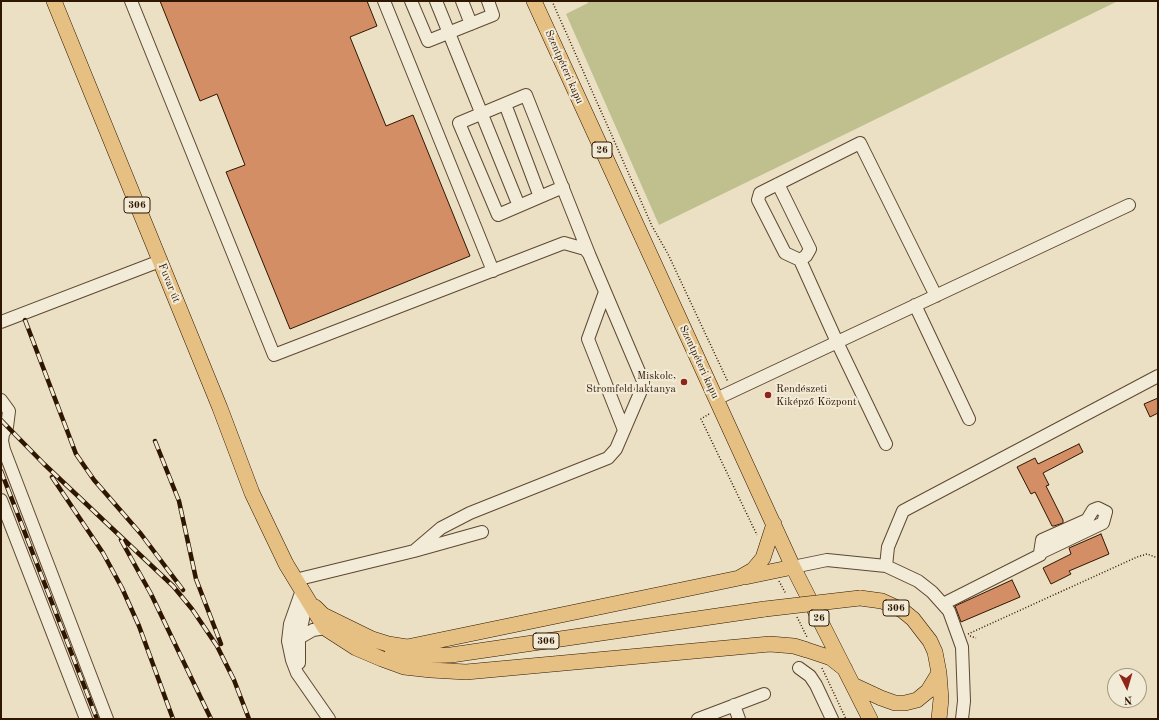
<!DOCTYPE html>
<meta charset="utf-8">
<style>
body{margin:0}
#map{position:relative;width:1159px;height:720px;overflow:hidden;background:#ebe0c3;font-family:"Old Standard TT",serif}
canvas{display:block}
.frame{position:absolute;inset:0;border:2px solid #2f1600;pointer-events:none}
.north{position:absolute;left:1107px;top:668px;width:40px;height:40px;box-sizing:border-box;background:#f2ebd8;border:1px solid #a49682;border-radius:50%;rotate:175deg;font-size:11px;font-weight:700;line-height:16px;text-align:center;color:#2f1600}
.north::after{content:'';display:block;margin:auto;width:14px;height:18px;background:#8f2418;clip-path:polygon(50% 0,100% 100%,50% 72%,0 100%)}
</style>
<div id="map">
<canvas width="1159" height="720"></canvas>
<div class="frame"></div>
<div class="north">N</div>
</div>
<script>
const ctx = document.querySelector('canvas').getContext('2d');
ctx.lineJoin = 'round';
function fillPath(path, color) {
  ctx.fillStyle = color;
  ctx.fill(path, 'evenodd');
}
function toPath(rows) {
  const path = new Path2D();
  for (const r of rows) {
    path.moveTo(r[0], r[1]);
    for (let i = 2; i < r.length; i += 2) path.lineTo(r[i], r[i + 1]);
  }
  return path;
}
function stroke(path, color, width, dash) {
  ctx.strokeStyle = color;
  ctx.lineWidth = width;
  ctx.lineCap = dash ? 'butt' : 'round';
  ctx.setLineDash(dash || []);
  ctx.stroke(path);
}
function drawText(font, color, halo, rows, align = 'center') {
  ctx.font = font + ' "Old Standard TT",serif';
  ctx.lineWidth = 4;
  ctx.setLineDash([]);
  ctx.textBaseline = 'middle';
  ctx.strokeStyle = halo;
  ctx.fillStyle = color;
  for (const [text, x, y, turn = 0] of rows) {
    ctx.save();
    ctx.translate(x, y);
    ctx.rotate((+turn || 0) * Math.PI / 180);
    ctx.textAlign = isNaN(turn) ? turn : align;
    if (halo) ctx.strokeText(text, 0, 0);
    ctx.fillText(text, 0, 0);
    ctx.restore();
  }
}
const green = toPath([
 [587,1,1118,1,659,225,566,14,588,3]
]);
const building = toPath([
 [160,1,367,1,377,26,350,37,386,126,413,115,470,256,290,329,226,172,245,165,217,94,200,101,160,1],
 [1158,398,1158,413,1150,417,1144,404,1158,398],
 [1079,444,1083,452,1043,473,1049,485,1046,486,1063,520,1063,523,1054,526,1052,526,1035,492,1031,494,1017,467,1035,458,1038,464,1079,444],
 [1101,534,1109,554,1069,571,1071,574,1051,584,1043,568,1071,554,1069,548,1101,534],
 [1012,580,1020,597,961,622,955,606,1012,580]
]);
const path = toPath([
 [552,1,652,226,668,254,728,382],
 [709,414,701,419,757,535],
 [779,581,786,594],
 [797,617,807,637],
 [968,634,1137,557,1147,554,1158,558],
 [970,636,976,638],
 [822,668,846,719]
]);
const minor = toPath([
 [131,1,274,355,564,243,585,249,589,254,643,381,643,386,616,449,608,458,470,513,441,528,414,551],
 [384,1,493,271],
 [411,1,428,41,493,15,488,1],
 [436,1,519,206],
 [462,1,471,24],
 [505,104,540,197],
 [778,184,810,249,806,256,800,260,785,253,758,200,760,193,860,143,936,296],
 [563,187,498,215,459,123,526,95,589,254],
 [800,260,837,342,886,444],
 [605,292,588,339,624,430],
 [915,305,969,419],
 [1,322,160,261],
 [716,399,1129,205],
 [1,400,9,411,7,427,3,434,2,441,4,450,107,719],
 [1,500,86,719],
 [886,566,888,547,903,511,1158,376],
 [793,567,827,560,886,566,918,581,932,592,949,611,962,647,964,701,962,719],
 [295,580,414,551,482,532],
 [302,590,290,624,288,641,292,660,297,673,329,719],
 [943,604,1040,555,1040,553,1042,540,1087,520,1093,510,1098,508,1106,512,1103,523,1040,553],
 [299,638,313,630,325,628],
 [299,663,299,638,307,600],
 [799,668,810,676,816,685,832,719],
 [734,705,739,719],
 [698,719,764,694]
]);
const major = toPath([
 [54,1,220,408,252,493,286,564,325,628,356,648,382,659,404,667,431,670,466,672,770,644,794,646,807,650,831,658,845,669],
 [534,1,793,567,870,719],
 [745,577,793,567],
 [860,598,882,601,902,610,913,619,930,641,935,652,939,673,941,699,939,719],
 [315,607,323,615,372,639,388,644,407,647,739,578,753,570,763,558,774,524],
 [392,654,407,656,451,655,765,609],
 [853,685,881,698,895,703,905,703,917,700,928,691,939,673]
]);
const rail = toPath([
 [25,320,76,454,94,480,141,534,183,590],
 [1,420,44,464,173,586,192,609,217,646,234,680,249,719],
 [155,441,179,501,196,579,221,644],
 [1,471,97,719],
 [52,477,103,553,122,588,139,626,173,719],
 [121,540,151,594,211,719]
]);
const majorBridge = toPath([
 [765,609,860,598]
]);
const markers = [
 [684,382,4,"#8f2418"],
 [768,395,4,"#8f2418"]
];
const shields = [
 [602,150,20],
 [137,205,26],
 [896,608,26],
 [819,618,20],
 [546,641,26]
];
const shieldNames = [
 ["26",602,150],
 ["306",137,205],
 ["306",896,608],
 ["26",819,618],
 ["306",546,641]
];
const streetNames = [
 ["Szentpéteri kapu",564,67,66],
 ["Fuvar út",169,283,68],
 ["Szentpéteri kapu",699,362,65]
];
const poiNames = [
 ["Miskolc,",676,376],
 ["Stromfeld laktanya",676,389],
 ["Rendészeti",776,389,"left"],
 ["Kiképző Központ",776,402,"left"]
];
fillPath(green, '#bfc08e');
fillPath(building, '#d38e66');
stroke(building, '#2f1600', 1);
stroke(minor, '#5e4831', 14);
stroke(major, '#2f1600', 16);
stroke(path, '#2f1600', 1.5, [1, 2]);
stroke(minor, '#f2ebd8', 12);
stroke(major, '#e6c082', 15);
stroke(rail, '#2f1600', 4.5);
stroke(rail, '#f2ebd8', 3, [9]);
stroke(majorBridge, '#2f1600', 16, []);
stroke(majorBridge, '#e6c082', 15);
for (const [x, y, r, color] of markers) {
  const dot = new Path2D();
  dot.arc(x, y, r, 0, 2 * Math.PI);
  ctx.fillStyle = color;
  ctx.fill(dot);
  stroke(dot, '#f2ebd8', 1.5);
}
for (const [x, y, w] of shields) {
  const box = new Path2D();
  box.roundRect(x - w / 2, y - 8, w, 16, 3);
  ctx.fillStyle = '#f2ebd8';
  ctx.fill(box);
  stroke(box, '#2f1600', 1);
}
drawText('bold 10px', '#2f1600', null, shieldNames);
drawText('11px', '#2f1600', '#f2ebd8', streetNames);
drawText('11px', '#2f1600', '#f2ebd8', poiNames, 'right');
</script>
